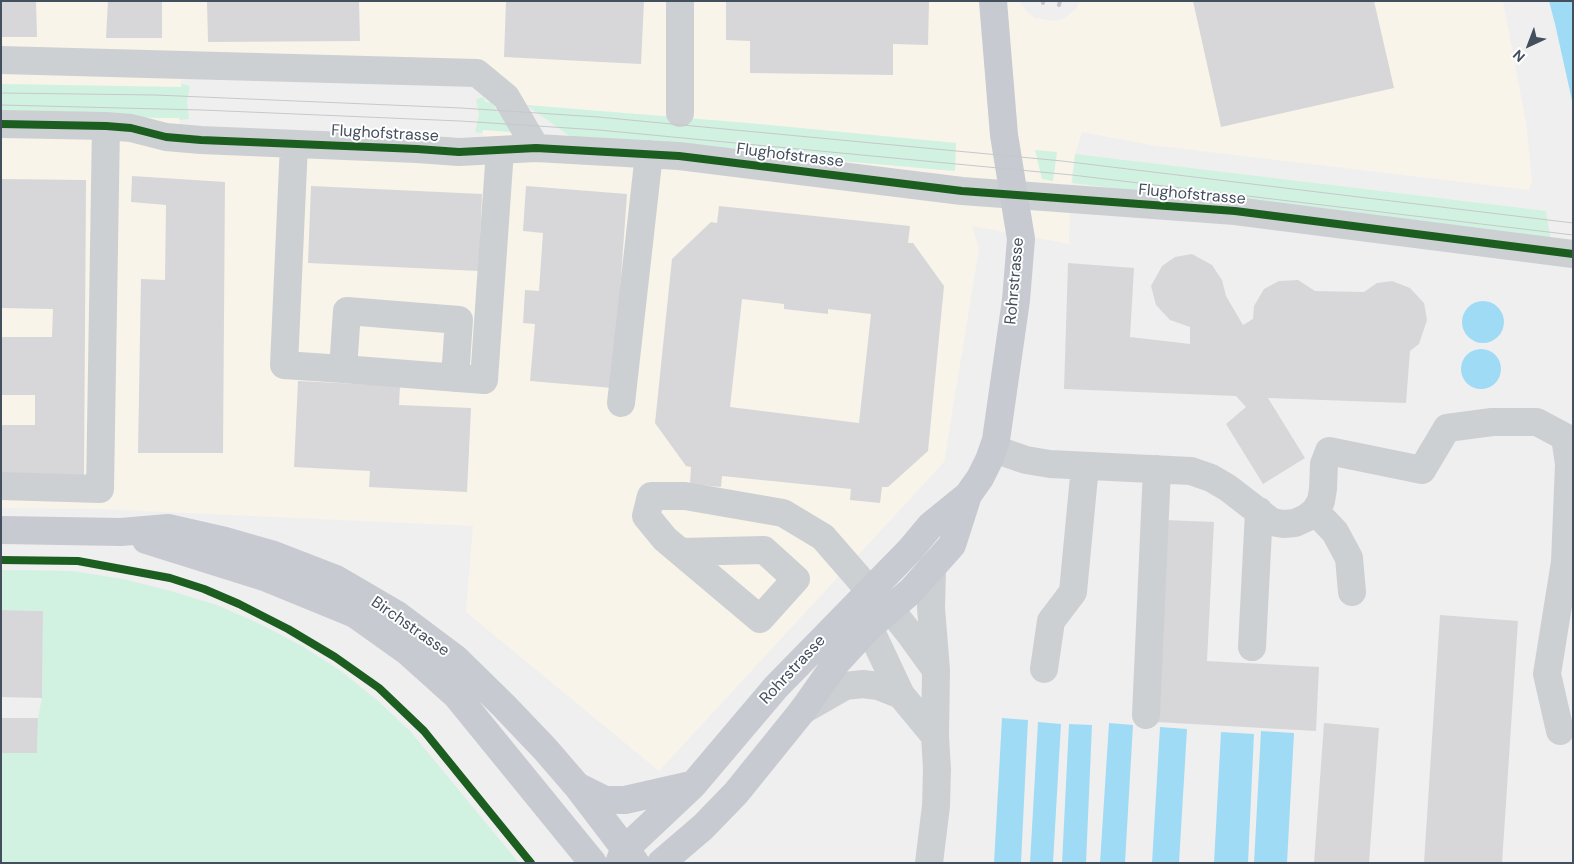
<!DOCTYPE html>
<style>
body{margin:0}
#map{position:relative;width:1574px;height:864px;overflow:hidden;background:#f0efef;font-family:"DM Sans",sans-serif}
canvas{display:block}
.frame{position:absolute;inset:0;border:2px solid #444f5e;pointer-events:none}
.north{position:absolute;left:1504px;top:20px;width:50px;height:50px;-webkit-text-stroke:4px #fff;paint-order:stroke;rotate:223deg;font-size:14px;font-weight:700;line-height:20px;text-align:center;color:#444f5e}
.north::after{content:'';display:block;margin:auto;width:18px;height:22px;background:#444f5e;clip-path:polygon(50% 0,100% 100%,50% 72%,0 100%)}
</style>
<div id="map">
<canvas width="1574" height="864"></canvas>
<div class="frame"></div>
<div class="north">N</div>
</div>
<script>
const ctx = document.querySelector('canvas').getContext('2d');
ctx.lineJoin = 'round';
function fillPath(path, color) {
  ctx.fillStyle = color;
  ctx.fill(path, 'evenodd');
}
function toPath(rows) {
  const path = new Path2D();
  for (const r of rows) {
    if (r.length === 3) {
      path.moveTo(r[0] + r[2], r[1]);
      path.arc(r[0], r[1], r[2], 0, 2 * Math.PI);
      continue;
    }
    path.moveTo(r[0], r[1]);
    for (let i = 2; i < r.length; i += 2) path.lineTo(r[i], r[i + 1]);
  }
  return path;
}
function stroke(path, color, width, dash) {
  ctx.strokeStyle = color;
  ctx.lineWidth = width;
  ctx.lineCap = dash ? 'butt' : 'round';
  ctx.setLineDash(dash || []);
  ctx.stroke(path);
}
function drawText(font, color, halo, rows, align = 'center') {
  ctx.font = font + ' "DM Sans",sans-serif';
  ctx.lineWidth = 4;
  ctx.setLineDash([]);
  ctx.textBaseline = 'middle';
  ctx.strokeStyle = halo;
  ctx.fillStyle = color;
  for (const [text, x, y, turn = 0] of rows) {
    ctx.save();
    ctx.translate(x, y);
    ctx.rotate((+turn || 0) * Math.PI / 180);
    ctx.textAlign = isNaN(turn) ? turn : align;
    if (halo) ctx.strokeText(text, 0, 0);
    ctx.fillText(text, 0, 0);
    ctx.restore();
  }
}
const commercial = toPath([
 [1,1,1019,1,1027,12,1035,18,1054,21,1065,18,1076,9,1080,1,1503,1,1526,123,1532,181,1529,190,1151,145,1082,132,1075,154,1071,183,1069,244,972,226,979,249,944,462,659,771,466,612,473,526,100,509,1,508,1,115,180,118,179,124,190,132,472,145,484,137,482,130,954,171,956,143,748,123,491,102,475,86,192,74,180,81,181,87,1,84]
]);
const green = toPath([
 [1,84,181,87,182,84,190,86,187,102,189,119,180,120,179,118,161,118,1,115],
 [484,97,485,102,491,102,512,132,483,130,482,133,475,132,479,115,476,99],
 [526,105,748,123,956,143,955,171,571,137],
 [1035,150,1057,152,1053,181,1042,179],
 [1075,154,1546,211,1551,242,1072,183],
 [1,570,73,571,123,579,171,591,217,605,260,624,302,646,341,671,377,700,410,731,519,863,1,863,1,753,37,752,38,718,42,697,43,611,1,610]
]);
const water = toPath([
 [1549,1,1573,1,1573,105,1555,24],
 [1483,322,21],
 [1481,369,20],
 [1002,718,1028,720,1021,863,994,863],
 [1038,722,1061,724,1053,863,1030,863],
 [1109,723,1133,725,1125,863,1100,863],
 [1069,724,1092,725,1086,863,1062,863],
 [1160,727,1187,729,1179,863,1152,863],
 [1261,731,1294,733,1287,863,1254,863],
 [1221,732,1254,734,1248,863,1214,863]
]);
const building = toPath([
 [1,1,36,1,37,37,1,37],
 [108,1,162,1,162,38,106,38],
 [207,1,359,1,360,41,208,42],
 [506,1,644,1,641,64,504,57],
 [726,1,929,1,928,45,893,44,893,75,750,73,750,41,726,40],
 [1193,1,1374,1,1394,88,1221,127],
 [132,176,225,182,223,453,138,453,141,279,165,280,166,205,131,202],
 [1,179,86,180,84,477,1,477,1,425,35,425,35,395,1,395,1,337,52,337,53,309,1,308],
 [311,186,482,194,479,271,308,263],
 [526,186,627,194,613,388,530,381,535,324,523,323,525,290,539,291,543,233,523,231],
 [719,206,910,226,908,243,913,243,944,286,928,451,888,487,882,487,880,503,850,500,851,489,722,476,721,487,690,484,691,467,686,466,655,423,672,259,711,222,717,223],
 [742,299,784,304,784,309,828,314,828,309,871,314,859,423,730,407],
 [1192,254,1212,265,1222,280,1226,296,1243,325,1253,319,1254,306,1264,289,1279,281,1298,280,1315,291,1364,292,1377,283,1392,281,1410,288,1424,303,1427,320,1419,344,1410,351,1406,403,1268,398,1305,458,1263,484,1226,424,1246,407,1236,396,1064,389,1068,263,1134,268,1130,337,1190,344,1190,327,1170,320,1156,305,1151,286,1162,266,1175,257],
 [298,381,400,386,399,405,471,408,467,492,369,487,370,471,294,467],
 [1166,520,1214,522,1207,661,1319,667,1316,731,1156,722],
 [1,610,43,611,42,698,1,697],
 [1440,615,1518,621,1502,863,1424,863],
 [1,718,38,718,37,753,1,753],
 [1324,723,1379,728,1369,863,1314,863]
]);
const minor = toPath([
 [1,60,477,73,506,97,536,148],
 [680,113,680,1],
 [1,124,106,126,131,128,166,137,201,140,417,149,459,152,536,148,679,156,962,191,1235,211,1573,254],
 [294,144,284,365,343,369],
 [455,378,459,320,347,311,343,369,484,380,500,150],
 [621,403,649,154],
 [994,449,1026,460,1050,464,1191,471,1211,478,1228,488,1272,522,1283,524,1295,523,1306,518,1315,511,1321,501,1323,489,1324,464,1329,451,1422,470,1447,428,1492,422,1537,422,1565,437,1569,464,1565,562,1547,674,1560,731],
 [1,486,100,489,106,126],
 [1315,511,1335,532,1349,558,1352,592],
 [681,552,764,550,796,579,760,619,665,539,646,516,651,496,685,496,783,513,823,537,870,591,890,609,910,634,936,670],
 [869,604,869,627,901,695,935,736],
 [1252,647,1259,511],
 [1044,669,1051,621,1073,592,1085,466],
 [803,710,845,686,863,684,878,686,901,695],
 [1146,715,1157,469],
 [929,863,936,806,937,769,935,736,936,670,931,608,932,569]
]);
const major = toPath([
 [1,530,121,532,168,528,225,541,274,555,336,579,396,614,456,659,504,706,545,749,577,786,635,862],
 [146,540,267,578,355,614,407,651,456,695,593,863],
 [579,787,605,800,625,800,691,785],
 [619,863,624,850,693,785,776,687,910,550,931,525,968,495,980,478,989,460,996,440,1016,300,1021,239,1004,135,993,1],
 [661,863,703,827,736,793,803,710,836,663,869,627,911,591,952,545,968,495]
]);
const tram = toPath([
 [1,93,155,95,461,108,598,117,1062,161,1573,223],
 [1,105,202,110,460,121,599,130,1072,175,1573,235]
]);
const rail = toPath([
 [1043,3,1043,1],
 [1059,5,1060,1]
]);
const cycleway = toPath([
 [1,124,106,126,131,128,166,137,201,140,417,149,459,152,536,148,679,156,962,191,1235,211,1573,254],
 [1,560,78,561,170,578,204,589,239,604,288,629,335,657,379,688,424,731,531,863]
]);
const streetNames = [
 ["Flughofstrasse",385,134,3],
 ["Flughofstrasse",790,156,7],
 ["Flughofstrasse",1192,195,5],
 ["Rohrstrasse",1015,281,-85],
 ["Birchstrasse",410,627,35],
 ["Rohrstrasse",793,670,-47]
];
fillPath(commercial, '#f8f4ea');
fillPath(green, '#d1f2e0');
fillPath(water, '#a0dbf5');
fillPath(building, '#d7d7d9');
stroke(minor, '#cdd0d3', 28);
stroke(major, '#c7cad0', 28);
stroke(tram, '#c6c8ca', 1);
stroke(rail, '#c6c8ca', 4);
stroke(cycleway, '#1b5e20', 8);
drawText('16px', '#444f5e', '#fff', streetNames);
</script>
